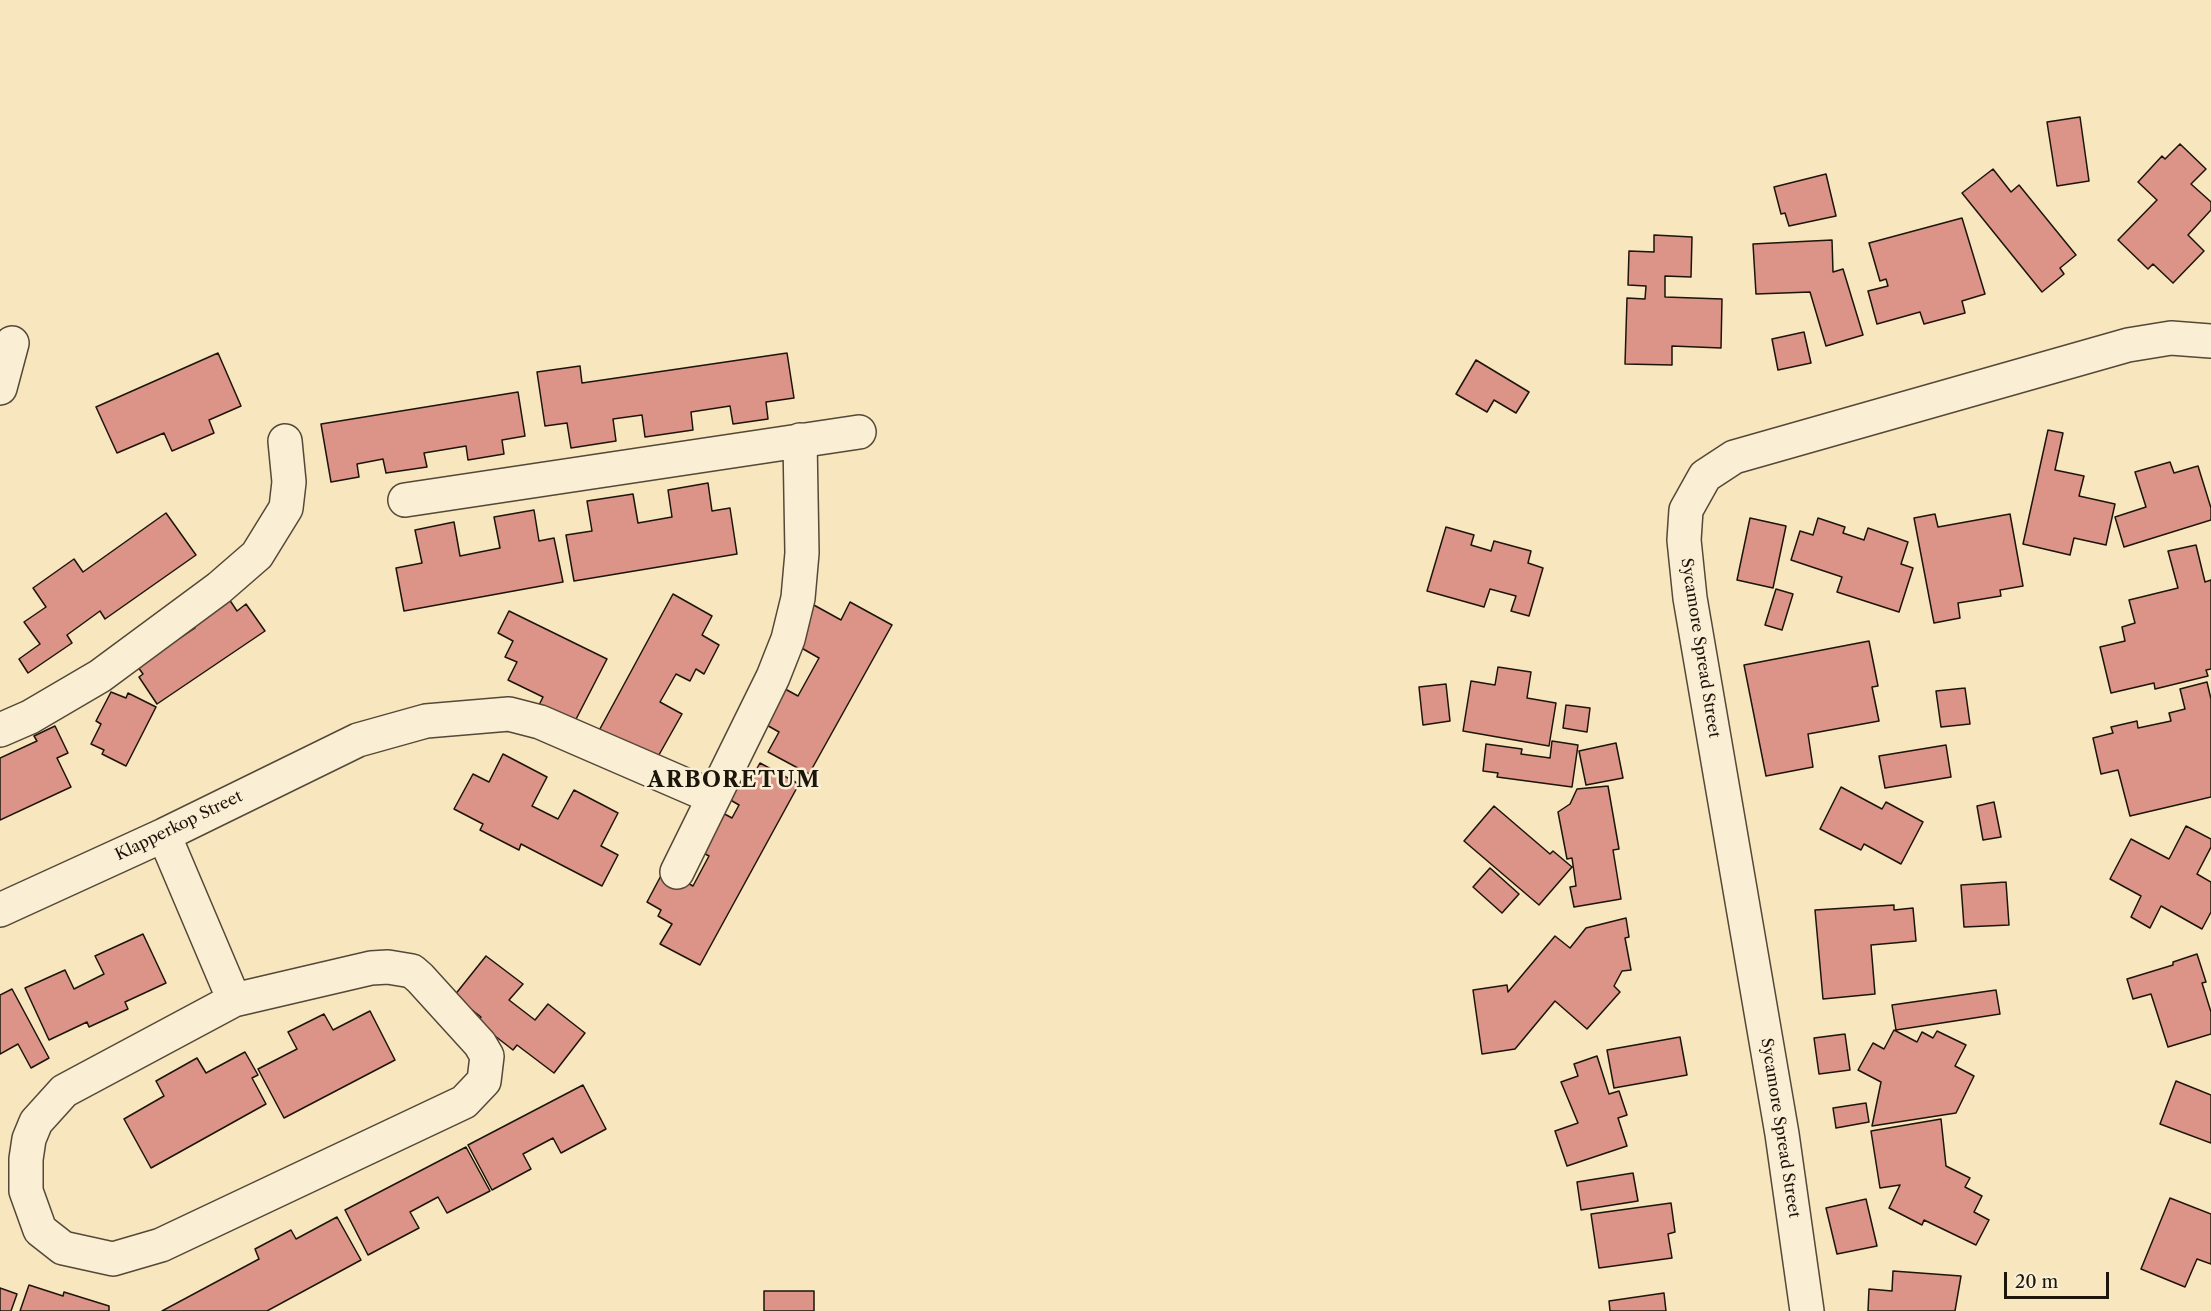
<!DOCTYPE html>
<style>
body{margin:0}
#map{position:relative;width:2211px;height:1311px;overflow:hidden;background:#f7e6be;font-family:"Libre Caslon Text",serif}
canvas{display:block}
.scale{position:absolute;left:2004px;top:1272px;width:105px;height:27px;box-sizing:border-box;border:3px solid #1d140a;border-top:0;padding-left:8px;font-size:18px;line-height:21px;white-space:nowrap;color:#1d140a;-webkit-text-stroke:4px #faefd5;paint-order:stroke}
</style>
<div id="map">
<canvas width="2211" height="1311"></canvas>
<div class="scale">20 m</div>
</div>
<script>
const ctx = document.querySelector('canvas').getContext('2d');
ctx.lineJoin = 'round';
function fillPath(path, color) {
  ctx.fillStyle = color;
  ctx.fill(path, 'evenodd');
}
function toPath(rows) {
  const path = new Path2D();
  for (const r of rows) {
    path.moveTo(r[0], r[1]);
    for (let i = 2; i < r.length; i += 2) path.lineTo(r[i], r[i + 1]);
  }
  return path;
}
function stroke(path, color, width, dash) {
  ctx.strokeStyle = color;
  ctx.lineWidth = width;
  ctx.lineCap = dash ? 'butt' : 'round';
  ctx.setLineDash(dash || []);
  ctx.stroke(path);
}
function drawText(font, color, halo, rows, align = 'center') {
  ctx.font = font + ' "Libre Caslon Text",serif';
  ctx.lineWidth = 5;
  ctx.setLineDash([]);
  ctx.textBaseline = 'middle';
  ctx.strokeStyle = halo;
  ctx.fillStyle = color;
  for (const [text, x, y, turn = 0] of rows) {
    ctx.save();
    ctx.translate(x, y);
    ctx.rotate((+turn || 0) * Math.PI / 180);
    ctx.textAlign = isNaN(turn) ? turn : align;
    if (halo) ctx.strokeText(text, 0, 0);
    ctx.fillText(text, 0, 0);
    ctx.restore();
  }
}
const building = toPath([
 [2080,117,2089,181,2057,186,2047,122,2080,117],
 [2180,144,2206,169,2191,184,2211,202,2211,210,2188,235,2204,251,2173,283,2153,264,2148,269,2118,240,2157,200,2138,182,2162,156,2165,159,2180,144],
 [1993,169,2011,192,2019,185,2076,255,2060,268,2064,274,2042,292,1962,193,1993,169],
 [1826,174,1836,216,1789,226,1785,213,1781,214,1774,187,1826,174],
 [1962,218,1985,294,1962,301,1965,313,1924,324,1920,312,1877,324,1868,291,1888,286,1886,279,1880,281,1869,243,1962,218],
 [1654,235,1692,237,1691,277,1665,276,1665,297,1722,299,1721,348,1672,346,1672,365,1625,364,1627,298,1645,299,1646,286,1628,285,1629,251,1654,252,1654,235],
 [1832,240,1833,272,1843,269,1863,335,1826,346,1810,292,1756,294,1753,244,1832,240],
 [1804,332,1811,363,1778,370,1772,339,1804,332],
 [218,353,241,406,209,420,214,433,172,451,164,433,117,453,96,407,218,353],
 [787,353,794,398,766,402,768,419,733,424,730,406,691,412,693,430,645,437,642,415,613,419,616,441,571,448,567,423,545,426,537,372,580,366,582,383,787,353],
 [1476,360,1529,392,1516,413,1494,400,1487,412,1456,394,1476,360],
 [518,392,525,436,502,440,504,454,468,460,466,446,424,453,427,467,386,473,383,459,357,464,359,477,331,482,321,424,518,392],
 [2048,430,2063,433,2055,470,2084,476,2079,496,2115,504,2106,545,2074,538,2070,555,2023,544,2048,430],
 [2170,462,2174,473,2198,466,2211,508,2211,520,2124,547,2115,517,2146,507,2135,472,2170,462],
 [708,483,712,511,730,508,737,554,574,581,566,535,592,531,587,501,633,494,638,523,672,517,668,490,708,483],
 [534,510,539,541,554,538,563,582,404,611,396,568,422,563,415,530,454,522,460,556,500,548,494,517,534,510],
 [166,513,196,555,105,619,100,611,67,635,72,643,28,673,19,659,40,644,24,622,46,607,33,588,74,559,83,572,166,513],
 [1935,514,1938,527,2010,514,2023,586,2000,590,2001,596,1958,603,1960,618,1934,623,1914,518,1935,514],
 [1750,518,1786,526,1773,588,1737,580,1750,518],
 [1818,518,1845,527,1843,533,1864,540,1868,528,1908,542,1901,564,1913,568,1899,612,1837,592,1842,577,1791,560,1800,531,1813,535,1818,518],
 [1446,527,1474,535,1471,545,1491,551,1494,541,1531,551,1528,563,1543,568,1529,616,1511,611,1516,596,1490,589,1484,607,1427,591,1446,527],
 [2196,545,2205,582,2211,580,2211,669,2206,670,2208,676,2155,689,2154,683,2111,693,2100,647,2125,641,2122,627,2135,623,2129,600,2178,588,2168,551,2196,545],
 [1776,589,1793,594,1782,630,1765,625,1776,589],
 [673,594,712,616,702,635,719,645,704,674,696,669,690,681,676,674,660,702,682,714,651,769,595,738,673,594],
 [227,596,237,611,246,604,265,631,157,704,139,677,143,674,135,663,163,644,165,648,195,628,190,622,227,596],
 [850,602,892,625,809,774,768,752,779,732,756,719,776,684,798,696,819,658,791,642,812,604,841,620,850,602],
 [509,611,607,659,572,727,537,709,543,697,508,680,517,662,505,657,513,641,498,633,509,611],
 [1869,641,1878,686,1872,687,1879,721,1808,734,1813,767,1766,776,1744,665,1869,641],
 [1498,667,1531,672,1527,698,1556,703,1549,746,1463,731,1471,681,1495,685,1498,667],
 [2207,682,2211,699,2211,797,2130,816,2118,770,2101,774,2093,738,2113,733,2111,727,2137,721,2138,728,2171,721,2169,713,2185,709,2180,689,2207,682],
 [1446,684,1450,721,1423,725,1419,687,1446,684],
 [1965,688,1970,724,1941,727,1936,691,1965,688],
 [111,692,126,698,128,693,156,707,126,766,102,754,104,750,91,744,101,724,96,721,111,692],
 [1566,705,1590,708,1587,732,1563,728,1566,705],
 [55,726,68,753,57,758,71,787,0,820,0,758,37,741,34,736,55,726],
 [1552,741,1578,745,1572,787,1497,777,1498,773,1483,771,1486,744,1522,749,1521,754,1550,758,1552,741],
 [1616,743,1623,778,1586,785,1579,751,1616,743],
 [1946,745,1951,777,1885,788,1879,756,1946,745],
 [503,754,547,777,532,806,558,819,574,790,618,813,601,846,618,855,602,886,521,844,519,850,480,830,483,824,454,809,473,774,489,782,503,754],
 [760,763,799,784,700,965,660,944,672,924,658,916,661,910,647,902,664,870,693,886,709,856,698,850,719,811,732,818,739,805,727,798,739,775,750,781,760,763],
 [1608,786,1619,849,1613,850,1621,899,1574,907,1570,887,1576,886,1572,858,1567,859,1558,812,1570,804,1577,789,1608,786],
 [1841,787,1882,809,1886,802,1923,822,1901,864,1864,844,1861,850,1820,829,1841,787],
 [1994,802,2001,837,1983,840,1977,806,1994,802],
 [1494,806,1550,854,1553,851,1572,867,1539,905,1464,841,1494,806],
 [2186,826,2211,839,2211,847,2197,874,2211,882,2211,912,2202,929,2161,906,2150,928,2131,917,2141,896,2110,879,2131,839,2169,859,2186,826],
 [1490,868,1519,894,1502,913,1473,887,1490,868],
 [2006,882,2009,925,1964,927,1961,885,2006,882],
 [1894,905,1894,910,1913,908,1916,941,1871,945,1875,994,1823,999,1815,910,1894,905],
 [1626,918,1629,937,1625,938,1631,970,1622,971,1614,986,1620,992,1587,1029,1555,1001,1515,1049,1482,1054,1473,990,1507,985,1508,992,1555,936,1570,948,1586,928,1626,918],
 [143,934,166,983,125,1002,128,1009,89,1027,87,1022,49,1040,25,988,65,970,74,989,104,974,95,956,143,934],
 [2197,954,2206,982,2202,983,2211,1012,2211,1034,2168,1047,2151,994,2133,999,2127,979,2173,965,2173,962,2197,954],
 [486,956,523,984,509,1000,535,1020,548,1004,585,1033,554,1073,517,1045,513,1050,477,1022,481,1017,454,996,486,956],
 [12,989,49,1058,31,1068,18,1044,0,1054,0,995,12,989],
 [1996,990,2000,1014,1896,1030,1892,1005,1996,990],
 [370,1011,395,1060,284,1118,258,1069,297,1049,288,1032,324,1014,333,1030,370,1011],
 [1894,1030,1917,1042,1922,1032,1933,1038,1937,1031,1966,1045,1955,1066,1974,1076,1956,1113,1872,1126,1881,1082,1858,1070,1873,1043,1884,1049,1894,1030],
 [1845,1034,1850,1070,1819,1074,1814,1038,1845,1034],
 [1680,1037,1687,1075,1614,1088,1607,1050,1680,1037],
 [245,1052,258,1075,252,1078,266,1104,151,1168,124,1119,164,1096,156,1081,197,1058,206,1073,245,1052],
 [1597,1056,1609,1094,1619,1091,1627,1115,1618,1118,1627,1146,1567,1166,1555,1131,1578,1123,1561,1082,1578,1076,1574,1064,1597,1056],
 [2176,1081,2211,1095,2211,1143,2160,1124,2176,1081],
 [583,1085,606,1129,561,1153,553,1138,523,1154,531,1169,492,1190,468,1145,583,1085],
 [1866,1103,1869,1122,1836,1128,1833,1108,1866,1103],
 [1941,1119,1946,1166,1970,1178,1965,1187,1982,1196,1974,1212,1989,1220,1976,1245,1924,1220,1922,1225,1889,1208,1900,1185,1880,1188,1871,1131,1941,1119],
 [466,1147,490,1191,447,1213,438,1197,410,1212,419,1228,368,1255,345,1210,466,1147],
 [1633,1173,1638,1201,1581,1210,1577,1182,1633,1173],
 [2170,1198,2211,1214,2211,1264,2197,1259,2185,1287,2141,1269,2170,1198],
 [1866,1199,1877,1246,1837,1254,1826,1208,1866,1199],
 [1671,1203,1675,1232,1668,1234,1672,1258,1599,1268,1591,1214,1671,1203],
 [337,1217,361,1260,267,1311,162,1311,259,1259,255,1249,291,1230,296,1239,337,1217],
 [1893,1271,1961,1276,1955,1311,1868,1311,1869,1289,1892,1291,1893,1271],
 [29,1285,63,1296,64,1292,109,1306,109,1311,20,1311,29,1285],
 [0,1288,17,1294,11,1311,0,1311,0,1288],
 [764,1291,814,1291,814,1311,764,1311,764,1291],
 [1664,1293,1666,1311,1610,1311,1609,1301,1664,1293]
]);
const minor = toPath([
 [0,388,12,343],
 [405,500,859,432],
 [0,730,30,717,100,676,219,588,257,555,286,508,289,482,285,441],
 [164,835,234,1000],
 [677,872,773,677,788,639,798,598,802,553,800,440],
 [0,910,164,835,358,740,426,721,509,714,540,722,713,797],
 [388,967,412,971,420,978,480,1044,487,1056,484,1081,464,1102,161,1245,113,1259,63,1248,40,1230,26,1191,26,1159,29,1139,36,1122,64,1091,234,1000,371,968,388,967],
 [1807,1311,1782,1134,1690,598,1684,540,1686,510,1705,476,1734,457,2128,345,2171,338,2211,341]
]);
const streetNames = [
 ["Sycamore Spread Street",1700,648,81],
 ["Klapperkop Street",179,826,-26],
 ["Sycamore Spread Street",1780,1128,81]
];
const districtNames = [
 ["ARBORETUM",734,781]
];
fillPath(building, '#db9487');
stroke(building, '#1d140a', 1.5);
stroke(minor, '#544837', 36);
stroke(minor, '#faefd5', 33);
drawText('16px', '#1d140a', '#faefd5', streetNames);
ctx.letterSpacing = '1.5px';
drawText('bold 22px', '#1d140a', '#faefd5', districtNames);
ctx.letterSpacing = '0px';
</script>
